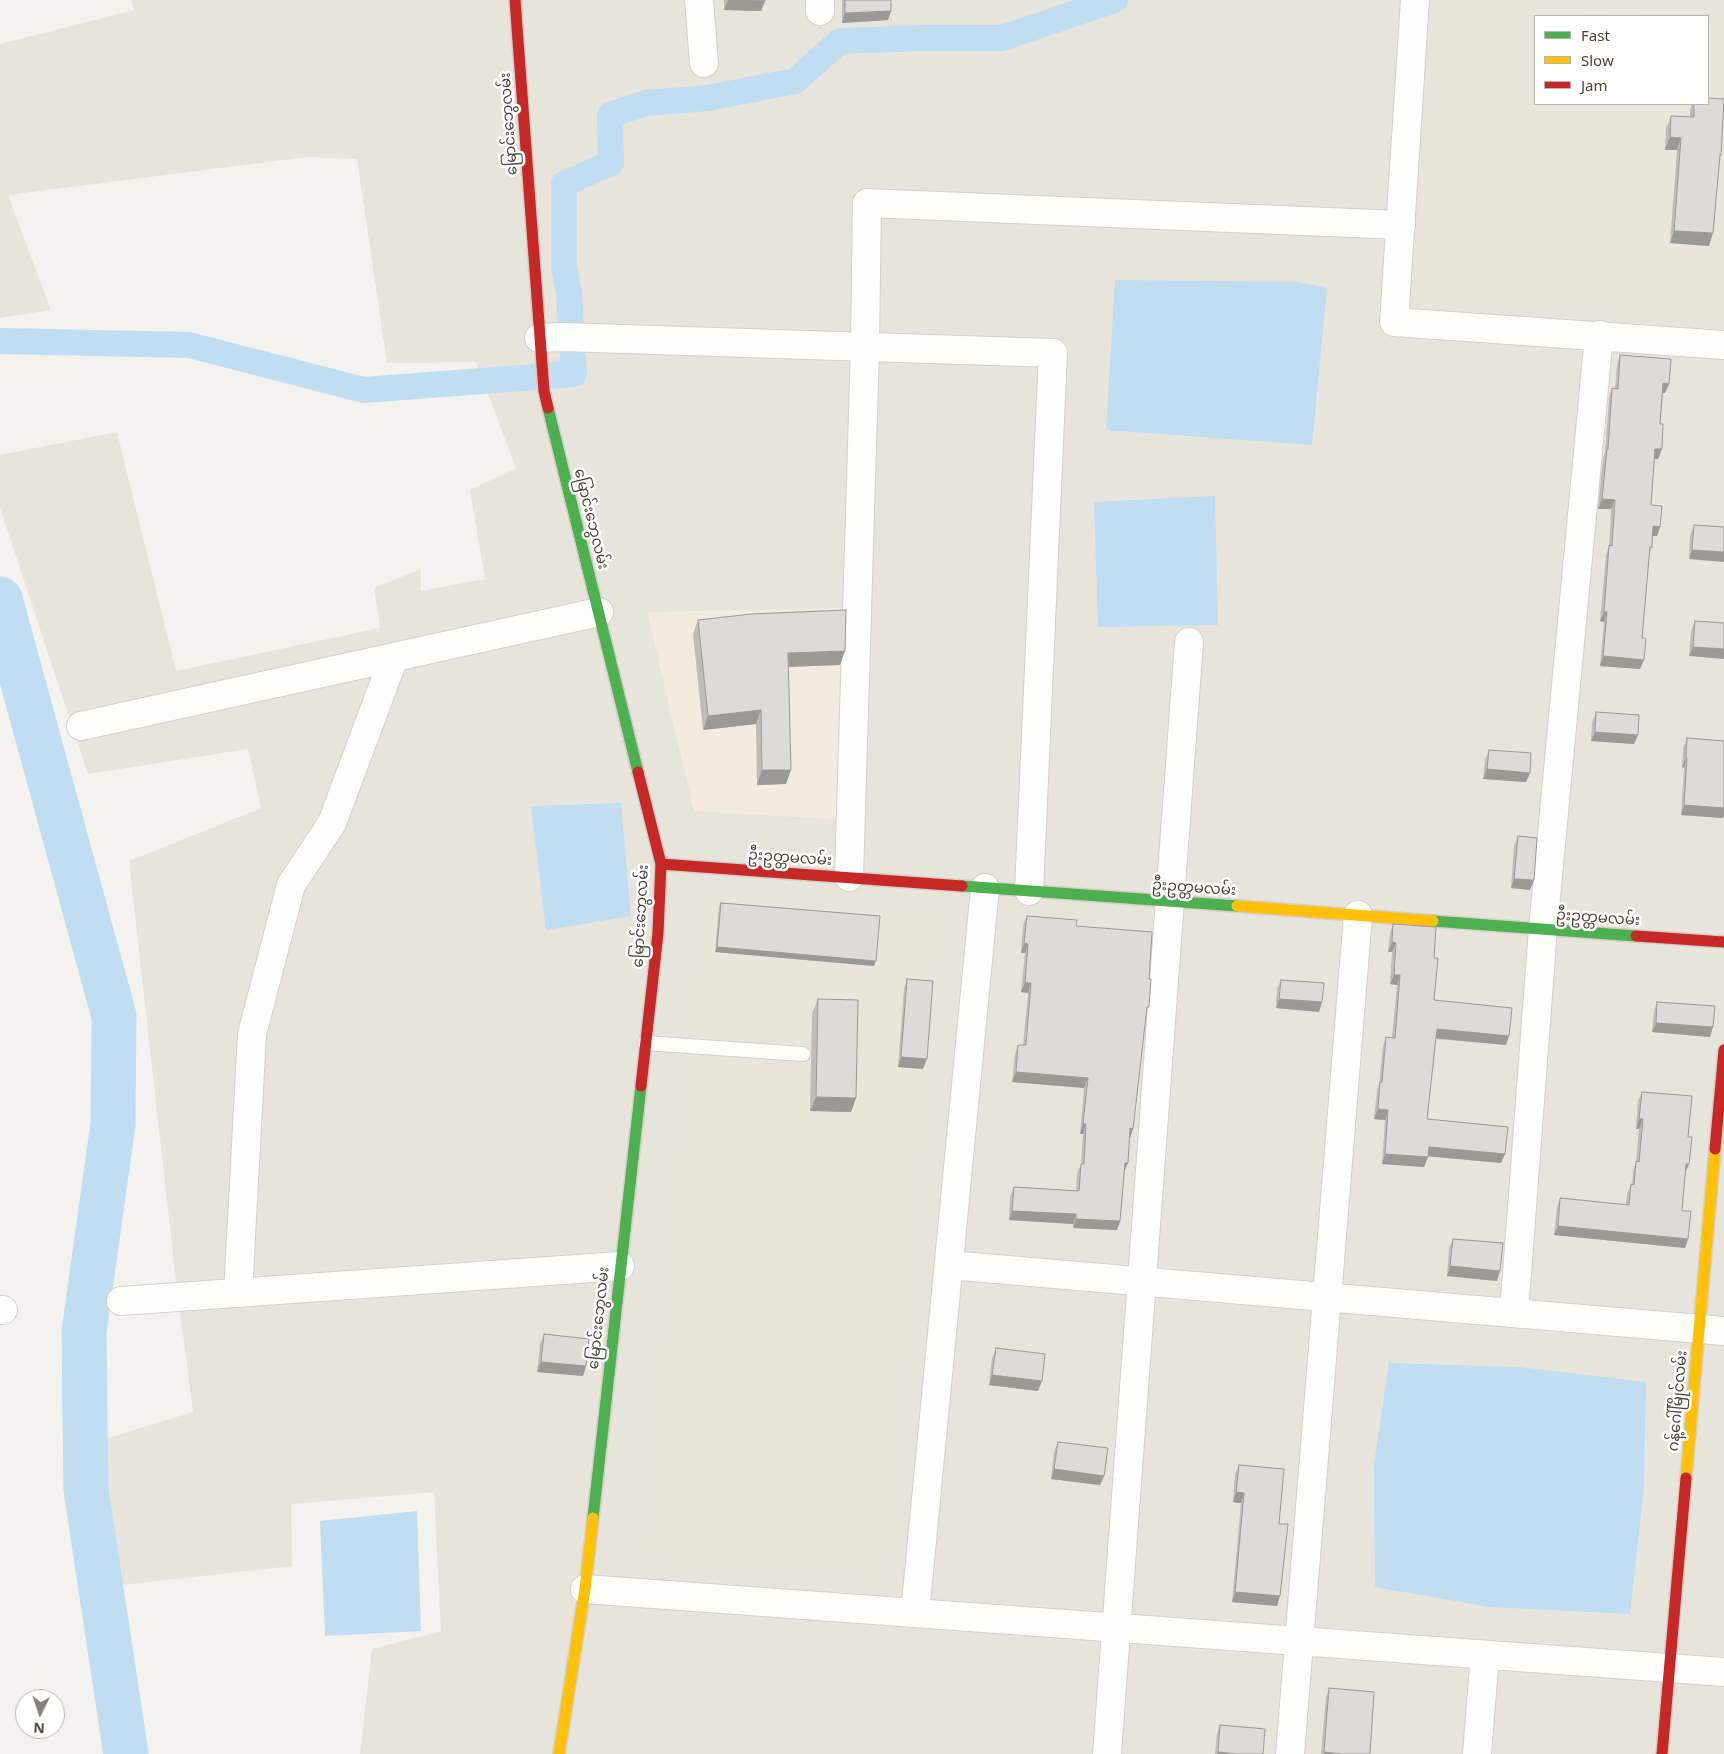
<!DOCTYPE html>
<meta charset="utf-8">
<style>
body{margin:0}
#map{position:relative;width:1724px;height:1754px;overflow:hidden;background:#f4f2ee;font-family:"Noto Sans",sans-serif}
canvas{display:block}
.legend{position:absolute;left:1534px;top:15px;width:175px;height:90px;box-sizing:border-box;background:#fff;border:1px solid #b7b4b0;margin:0;padding:6px 9px;list-style:none;font-size:15px;color:#4b4439}
.legend li{display:flex;align-items:center;gap:10px;height:25px}
.legend b{width:25px;border:1px solid #b7b4b0}
.north{position:absolute;left:15px;top:1689px;width:50px;height:50px;box-sizing:border-box;background:#fff;border:1px solid #b7b4b0;border-radius:50%;rotate:184deg;font-size:14px;font-weight:700;line-height:20px;text-align:center;color:#4b4439}
.north::after{content:'';display:block;margin:auto;width:18px;height:22px;background:#868178;clip-path:polygon(50% 0,100% 100%,50% 72%,0 100%)}
</style>
<div id="map">
<canvas width="1724" height="1754"></canvas>
<ul class="legend">
<li><b style="height:6px;background:#4caf50"></b>Fast</li>
<li><b style="height:6px;background:#ffc107"></b>Slow</li>
<li><b style="height:6px;background:#c62828"></b>Jam</li>
</ul>
<div class="north">N</div>
</div>
<script>
const ctx = document.querySelector('canvas').getContext('2d');
ctx.lineJoin = 'round';
function fillPath(path, color) {
  ctx.fillStyle = color;
  ctx.fill(path, 'evenodd');
}
function toPath(rows) {
  const path = new Path2D();
  for (const r of rows) {
    path.moveTo(r[0], r[1]);
    for (let i = 2; i < r.length; i += 2) path.lineTo(r[i], r[i + 1]);
  }
  return path;
}
function stroke(path, color, width, dash) {
  ctx.strokeStyle = color;
  ctx.lineWidth = width;
  ctx.lineCap = dash ? 'butt' : 'round';
  ctx.setLineDash(dash || []);
  ctx.stroke(path);
}
function drawText(font, color, halo, rows, align = 'center') {
  ctx.font = font + ' "Noto Sans","Noto Sans Myanmar",sans-serif';
  ctx.lineWidth = 5;
  ctx.setLineDash([]);
  ctx.textBaseline = 'middle';
  ctx.strokeStyle = halo;
  ctx.fillStyle = color;
  for (const [text, x, y, turn = 0] of rows) {
    ctx.save();
    ctx.translate(x, y);
    ctx.rotate((+turn || 0) * Math.PI / 180);
    ctx.textAlign = isNaN(turn) ? turn : align;
    if (halo) ctx.strokeText(text, 0, 0);
    ctx.fillText(text, 0, 0);
    ctx.restore();
  }
}
const residential = toPath([
 [132,0,1724,0,1724,1754,360,1754,372,1649,441,1631,434,1492,291,1504,292,1566,121,1585,98,1441,193,1412,176,1281,129,861,261,808,248,749,88,774,0,508,0,455,117,432,176,671,380,628,374,588,421,569,421,591,485,579,470,490,516,468,476,362,387,363,357,159,308,157,8,195,51,310,0,318,0,44,134,10],
 [1535,16,1708,16,1708,104,1535,104]
]);
const commercial = toPath([
 [852,608,846,820,694,811,647,612]
]);
const education = toPath([
 [1440,0,1664,16,1535,16,1535,104,1708,104,1708,19,1724,21,1724,312,1410,305],
 [699,898,942,919,888,1575,643,1555]
]);
const water = toPath([
 [1115,280,1298,282,1327,288,1312,445,1106,430],
 [1215,496,1218,625,1098,627,1094,502],
 [621,803,631,916,546,930,531,806],
 [1389,1363,1519,1367,1646,1382,1644,1486,1630,1614,1490,1607,1375,1587,1374,1464],
 [417,1511,421,1631,325,1636,320,1521]
]);
const canal = toPath([
 [0,341,189,345,364,390,574,374,569,294,564,267,564,184,611,163,610,115,646,103,708,98,795,81,840,41,925,38,1002,38,1115,0]
]);
const river = toPath([
 [0,599,114,1016,113,1124,84,1332,86,1490,126,1754]
]);
const lane = toPath([
 [645,1043,803,1054]
]);
const street = toPath([
 [699,0,704,63],
 [820,0,820,11],
 [1415,0,1394,322,1724,345],
 [539,338,563,337,1053,353,1029,891],
 [81,726,599,612],
 [849,877,865,347,867,203,1401,225],
 [949,1265,1724,1331],
 [238,1293,252,1034,291,885,332,823,394,657],
 [121,1301,620,1266],
 [0,1310,3,1310],
 [1514,1313,1543,929,1599,335],
 [585,1589,1724,1672],
 [915,1613,985,888],
 [1107,1754,1189,642],
 [1290,1754,1358,915],
 [1477,1754,1485,1655]
]);
const fast = toPath([
 [548,408,638,772],
 [962,886,1237,906],
 [1433,921,1636,936],
 [593,1518,641,1086]
]);
const slow = toPath([
 [1237,906,1433,921],
 [1686,1478,1715,1149],
 [559,1754,585,1589,593,1518]
]);
const jam = toPath([
 [515,0,544,391,548,408],
 [638,772,661,864,658,933,641,1086],
 [661,864,962,886],
 [1636,936,1724,942],
 [1715,1149,1724,1050],
 [1662,1754,1686,1478]
]);
const wall = toPath([
 [724,0,765,0,761,11,724,10],
 [842,0,891,0,888,20,842,23],
 [1692,104,1708,104,1719,161,1709,246,1670,243,1677,150,1665,150,1666,128,1671,116,1690,117,1690,110],
 [1620,355,1665,393,1663,393,1660,424,1662,449,1658,459,1654,459,1651,505,1660,527,1657,536,1652,536,1652,547,1649,554,1640,669,1600,666,1604,622,1600,621,1606,555,1609,547,1611,509,1598,509,1603,458,1605,453,1609,398,1612,388,1615,389,1617,365],
 [1694,525,1724,527,1689,559,1690,535],
 [698,620,840,665,788,667,786,784,757,785,756,724,703,730,693,634],
 [1695,621,1724,623,1689,656,1691,631],
 [1596,712,1638,735,1634,744,1591,741,1592,722],
 [1687,738,1723,818,1681,815,1684,768,1682,767,1683,748],
 [1489,750,1530,773,1526,782,1483,779,1485,760],
 [1518,836,1530,890,1511,888,1514,846],
 [721,903,874,966,715,952,719,907],
 [1027,916,1076,926,1146,1015,1133,1129,1130,1138,1124,1173,1120,1221,1117,1230,1073,1228,1073,1224,1009,1220,1010,1197,1014,1187,1076,1191,1077,1174,1081,1164,1083,1134,1080,1134,1084,1088,1012,1082,1015,1054,1018,1045,1023,1045,1028,993,1021,992,1025,953,1021,953,1023,925],
 [1393,924,1434,958,1434,1000,1506,1045,1436,1039,1427,1119,1501,1163,1428,1156,1424,1167,1382,1164,1385,1120,1374,1119,1377,1091,1379,1084,1383,1046,1386,1037,1392,1037,1397,985,1390,984,1392,952,1388,952,1390,933],
 [907,979,923,1069,898,1067,904,989],
 [1281,980,1322,1002,1319,1012,1276,1008,1277,989],
 [818,999,856,1098,851,1112,810,1111,812,1013],
 [1657,1002,1710,1037,1652,1032,1654,1012],
 [1642,1092,1685,1174,1682,1211,1688,1239,1685,1248,1554,1235,1557,1207,1560,1198,1626,1205,1627,1194,1631,1184,1632,1184,1633,1171,1636,1162,1639,1129,1636,1129,1638,1101],
 [1453,1239,1497,1281,1447,1276,1449,1248],
 [544,1334,586,1366,583,1376,537,1372,540,1344],
 [996,1348,1038,1391,989,1385,992,1358],
 [1058,1442,1104,1476,1100,1485,1051,1479,1054,1452],
 [1239,1465,1279,1524,1277,1606,1232,1602,1241,1503,1233,1502,1235,1474],
 [1329,1688,1370,1754,1321,1754,1326,1697],
 [1220,1725,1263,1754,1215,1754,1217,1734]
]);
const shadedWall = toPath([
 [728,0,765,1,761,11,724,10],
 [891,11,888,20,842,23,845,13],
 [1670,137,1681,138,1677,150,1665,150],
 [1674,231,1713,233,1709,246,1670,243],
 [1663,383,1669,384,1665,393,1660,393],
 [1655,449,1662,449,1658,459,1651,458],
 [1602,499,1615,500,1611,509,1598,509],
 [1653,526,1660,527,1657,536,1649,536],
 [1692,550,1724,552,1724,562,1689,559],
 [1604,612,1607,612,1604,622,1600,621],
 [1693,647,1724,649,1724,659,1689,656],
 [845,651,840,665,783,667,788,653],
 [1603,656,1644,660,1640,669,1600,666],
 [761,710,756,724,703,730,708,716],
 [1595,732,1638,735,1634,744,1591,741],
 [1686,758,1687,758,1684,768,1682,767],
 [1487,769,1530,773,1526,782,1483,779],
 [762,770,791,770,786,784,757,785],
 [1684,805,1724,808,1724,816,1723,818,1681,815],
 [1514,879,1534,880,1530,890,1511,888],
 [1392,942,1396,943,1392,952,1388,952],
 [1024,943,1028,944,1025,953,1021,953],
 [717,947,876,961,874,966,715,952],
 [1394,975,1400,975,1397,985,1390,984],
 [1025,983,1031,983,1028,993,1021,992],
 [1279,999,1322,1002,1319,1012,1276,1008],
 [1656,1023,1713,1027,1710,1037,1652,1032],
 [1437,1029,1509,1036,1506,1045,1434,1038],
 [901,1057,927,1059,923,1069,898,1067],
 [1016,1072,1088,1078,1084,1088,1012,1082],
 [816,1097,856,1098,851,1112,810,1111],
 [1378,1109,1388,1110,1385,1120,1374,1119],
 [1639,1119,1643,1119,1639,1129,1636,1129],
 [1083,1124,1086,1124,1083,1134,1080,1134],
 [1130,1128,1133,1129,1130,1138],
 [1429,1147,1505,1154,1501,1163,1425,1156],
 [1385,1154,1428,1157,1424,1167,1382,1164],
 [1125,1163,1128,1163,1124,1173,1121,1173],
 [1686,1164,1689,1164,1685,1174,1682,1174],
 [1012,1211,1076,1214,1073,1224,1009,1220],
 [1076,1219,1120,1221,1117,1230,1073,1228],
 [1558,1226,1688,1239,1685,1248,1554,1235],
 [1450,1266,1500,1271,1497,1281,1447,1276],
 [541,1362,586,1366,583,1376,537,1372],
 [992,1375,1042,1381,1038,1391,989,1385],
 [1054,1469,1104,1476,1100,1485,1051,1479],
 [1236,1492,1244,1493,1241,1503,1233,1502],
 [1235,1592,1280,1596,1277,1606,1232,1602],
 [1218,1752,1237,1754,1217,1754],
 [1324,1752,1342,1754,1324,1754]
]);
const building = toPath([
 [728,0,765,0,765,1,728,0],
 [845,0,891,0,891,11,845,13,845,0],
 [1708,98,1724,99,1721,155,1720,155,1713,233,1674,231,1681,138,1670,137,1671,116,1694,117,1694,104,1708,104,1708,98],
 [1620,355,1671,359,1669,384,1663,383,1660,424,1663,424,1662,449,1655,449,1651,505,1662,506,1660,527,1653,526,1652,547,1650,547,1642,638,1646,638,1644,660,1603,656,1607,612,1604,612,1609,545,1612,546,1615,500,1602,499,1607,449,1608,449,1612,388,1618,389,1620,355],
 [1694,525,1724,527,1724,552,1692,550,1694,525],
 [846,610,845,651,788,653,791,770,762,770,761,710,708,716,698,620,751,614,846,610],
 [1695,621,1724,623,1724,649,1693,647,1695,621],
 [1596,712,1639,715,1638,735,1595,732,1596,712],
 [1687,738,1724,741,1724,808,1684,805,1687,758,1686,758,1687,738],
 [1489,750,1531,753,1530,773,1487,769,1489,750],
 [1518,836,1537,838,1534,880,1514,879,1518,836],
 [721,903,880,916,876,961,717,947,721,903],
 [1027,916,1077,920,1076,926,1152,932,1149,979,1151,979,1149,1007,1147,1007,1133,1129,1130,1128,1128,1163,1125,1163,1120,1221,1076,1219,1076,1214,1012,1211,1014,1187,1079,1191,1081,1164,1084,1164,1086,1124,1083,1124,1088,1078,1016,1072,1018,1045,1026,1045,1031,983,1025,983,1028,944,1024,943,1027,916],
 [1393,924,1436,927,1434,958,1438,958,1434,1000,1512,1008,1509,1036,1437,1029,1427,1119,1508,1127,1505,1154,1429,1147,1428,1157,1385,1154,1388,1110,1378,1109,1380,1082,1382,1082,1386,1037,1395,1038,1400,975,1394,975,1396,943,1392,942,1393,924],
 [907,979,933,981,927,1059,901,1057,907,979],
 [1281,980,1324,983,1322,1002,1279,999,1281,980],
 [818,999,858,1000,856,1098,816,1097,818,999],
 [1657,1002,1715,1006,1713,1027,1656,1023,1657,1002],
 [1642,1092,1692,1096,1688,1137,1692,1137,1689,1164,1686,1164,1682,1211,1691,1211,1688,1239,1558,1226,1560,1198,1629,1205,1631,1184,1634,1185,1636,1161,1639,1162,1643,1119,1639,1119,1642,1092],
 [1453,1239,1503,1243,1500,1271,1450,1266,1453,1239],
 [544,1334,589,1339,586,1366,541,1362,544,1334],
 [996,1348,1045,1354,1042,1381,992,1375,996,1348],
 [1058,1442,1108,1448,1104,1476,1054,1469,1058,1442],
 [1239,1465,1284,1469,1279,1524,1288,1524,1280,1596,1235,1592,1244,1493,1236,1492,1239,1465],
 [1329,1688,1374,1692,1370,1754,1342,1754,1324,1752,1329,1688],
 [1220,1725,1265,1729,1263,1754,1237,1754,1218,1752,1220,1725]
]);
const streetNames = [
 ["မြောင်းဘွေလမ်း",509,124,-94],
 ["မြောင်းဘွေလမ်း",591,519,76],
 ["ဦးဥတ္တမလမ်း",790,858,4],
 ["ဦးဥတ္တမလမ်း",1194,888,4],
 ["မြောင်းဘွေလမ်း",641,916,-87],
 ["ဦးဥတ္တမလမ်း",1598,918,4],
 ["မြောင်းဘွေလမ်း",599,1318,-84],
 ["ဂန့်ဂေါ်မြိုင်လမ်း",1678,1401,-85]
];
fillPath(residential, '#e7e4dc');
fillPath(commercial, '#f3ebdf');
fillPath(education, '#eae5da');
fillPath(water, '#c0ddf1');
stroke(canal, '#c0ddf1', 26);
stroke(river, '#c0ddf1', 45);
stroke(lane, '#d2d0cb', 16);
stroke(street, '#d2d0cb', 30);
stroke(fast, '#d3cfc5', 14);
stroke(slow, '#d3cfc5', 14);
stroke(jam, '#d3cfc5', 14);
stroke(lane, '#fdfdfc', 14);
stroke(street, '#fdfdfc', 28);
stroke(fast, '#4caf50', 11);
stroke(slow, '#ffc107', 11);
stroke(jam, '#c62828', 11);
fillPath(wall, '#bfbcb8');
fillPath(shadedWall, '#9b9996');
fillPath(building, '#dedbd6');
stroke(building, '#9b9996', 1);
drawText('15px', '#4b4439', '#fff', streetNames);
</script>
